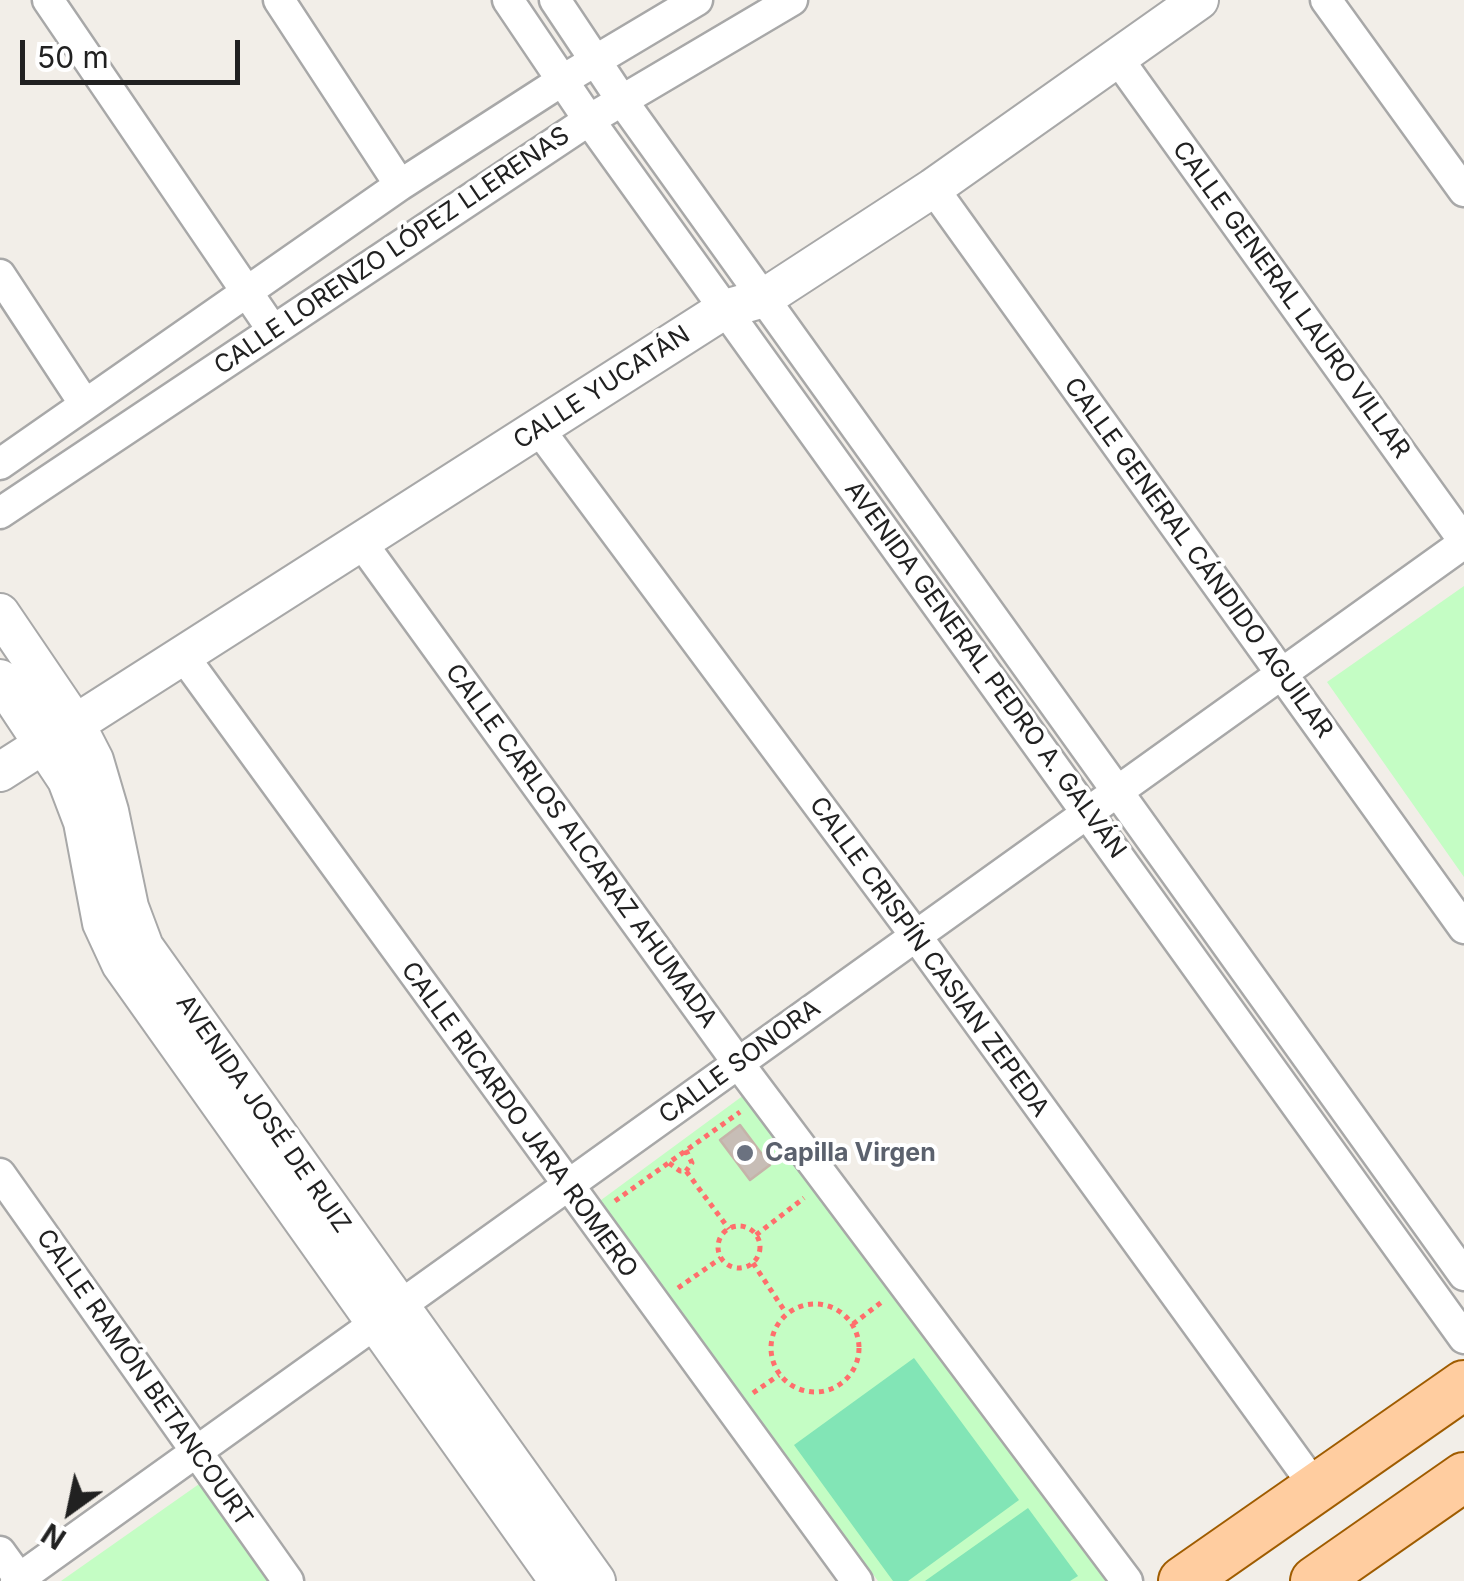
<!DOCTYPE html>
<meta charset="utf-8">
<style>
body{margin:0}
#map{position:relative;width:1464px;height:1581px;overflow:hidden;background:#f2eee8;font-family:Inter,sans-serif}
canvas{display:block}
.north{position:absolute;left:20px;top:1461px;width:100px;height:100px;-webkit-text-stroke:8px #fff;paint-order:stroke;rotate:213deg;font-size:28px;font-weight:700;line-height:40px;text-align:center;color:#212121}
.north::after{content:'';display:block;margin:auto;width:35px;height:45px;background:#212121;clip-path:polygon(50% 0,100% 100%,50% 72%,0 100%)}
.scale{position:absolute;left:20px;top:40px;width:220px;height:45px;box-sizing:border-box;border:5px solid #212121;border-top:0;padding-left:12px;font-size:30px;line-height:35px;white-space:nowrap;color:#212121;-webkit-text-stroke:8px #fff;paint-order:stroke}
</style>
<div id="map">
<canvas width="1464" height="1581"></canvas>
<div class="north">N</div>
<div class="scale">50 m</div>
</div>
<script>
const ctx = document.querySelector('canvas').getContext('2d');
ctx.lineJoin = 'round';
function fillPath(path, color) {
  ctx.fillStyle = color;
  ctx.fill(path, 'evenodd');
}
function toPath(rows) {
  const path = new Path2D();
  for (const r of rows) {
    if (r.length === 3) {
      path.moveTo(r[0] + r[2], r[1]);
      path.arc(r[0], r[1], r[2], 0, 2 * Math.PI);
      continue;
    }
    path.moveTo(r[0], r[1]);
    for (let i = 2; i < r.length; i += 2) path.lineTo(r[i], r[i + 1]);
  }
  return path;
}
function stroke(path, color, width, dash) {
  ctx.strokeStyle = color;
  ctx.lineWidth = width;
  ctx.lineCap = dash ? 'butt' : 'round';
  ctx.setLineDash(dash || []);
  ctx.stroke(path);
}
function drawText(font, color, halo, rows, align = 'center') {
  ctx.font = font + ' Inter,sans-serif';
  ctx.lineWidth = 8;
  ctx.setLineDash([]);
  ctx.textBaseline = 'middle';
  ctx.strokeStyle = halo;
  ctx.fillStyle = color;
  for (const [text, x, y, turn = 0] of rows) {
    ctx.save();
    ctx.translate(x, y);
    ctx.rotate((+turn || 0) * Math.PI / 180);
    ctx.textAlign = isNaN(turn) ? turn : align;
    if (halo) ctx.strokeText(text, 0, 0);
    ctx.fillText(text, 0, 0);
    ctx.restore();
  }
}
const park = toPath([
 [1464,586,1464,877,1327,682],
 [748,1092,1110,1581,878,1581,597,1203],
 [202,1482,273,1581,61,1581]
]);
const pitch = toPath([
 [914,1358,1019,1500,908,1581,893,1581,794,1445],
 [1028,1508,1078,1576,1070,1581,925,1581]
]);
const building = toPath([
 [740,1125,770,1165,750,1180,720,1140,740,1125]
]);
const path = toPath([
 [686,1150,692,1163,686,1171],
 [669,1163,680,1171,686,1171,729,1229],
 [615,1201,740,1112],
 [739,1247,21],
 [756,1235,804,1198],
 [753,1263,786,1313],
 [678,1288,721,1258],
 [815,1348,44],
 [853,1324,883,1301],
 [753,1393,779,1375]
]);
const minor = toPath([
 [48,0,272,329],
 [279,0,400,185],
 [508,0,589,120,1464,1338],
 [555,0,623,102,1464,1275],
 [1326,0,1464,191],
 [1118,59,1464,541],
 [933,188,1464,928],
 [0,275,84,403],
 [538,428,916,936,1316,1488],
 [0,464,400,185,563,80,697,0],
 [0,513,589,120,792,0],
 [361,542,738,1063,1127,1581],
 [184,657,857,1581],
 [0,1174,288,1581],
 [0,1552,21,1581],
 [16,1581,1464,543]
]);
const tertiary = toPath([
 [0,613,76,725,94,760,109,811,129,907,144,947,596,1581],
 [0,679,67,780,83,822,102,923,121,964,559,1581],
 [0,772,725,309,764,298,933,188,1199,0]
]);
const primary = toPath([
 [1183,1581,1464,1385],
 [1315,1581,1464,1477]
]);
const markers = [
 [745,1153,10,"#6b7280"]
];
const streetNames = [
 ["CALLE LORENZO LÓPEZ LLERENAS",392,251,-34],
 ["CALLE GENERAL LAURO VILLAR",1291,300,54],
 ["CALLE YUCATÁN",602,388,-33],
 ["CALLE GENERAL CÁNDIDO AGUILAR",1198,558,54],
 ["AVENIDA GENERAL PEDRO A. GALVÁN",985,670,54],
 ["CALLE CARLOS ALCARAZ AHUMADA",581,846,54],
 ["CALLE CRISPÍN CASIAN ZEPEDA",929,957,54],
 ["CALLE SONORA",740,1062,-36],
 ["AVENIDA JOSÉ DE RUIZ",263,1114,55],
 ["CALLE RICARDO JARA ROMERO",519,1120,54],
 ["CALLE RAMÓN BETANCOURT",144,1378,55]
];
const worshipNames = [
 ["Capilla Virgen",765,1153]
];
fillPath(park, '#c4fdc4');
fillPath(pitch, '#82e5b6');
fillPath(building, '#c7bdb6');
stroke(building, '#c5b3a9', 2.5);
stroke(minor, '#a8a8a8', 35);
stroke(tertiary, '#a8a8a8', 42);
stroke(primary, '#9f5c00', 52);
stroke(path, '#ff6e6c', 5, [5, 5]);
stroke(minor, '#fff', 30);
stroke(tertiary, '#fff', 38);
stroke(primary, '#ffcda0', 48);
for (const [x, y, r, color] of markers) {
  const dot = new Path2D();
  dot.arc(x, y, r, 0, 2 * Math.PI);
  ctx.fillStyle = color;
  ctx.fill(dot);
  stroke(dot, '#fff', 4);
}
drawText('25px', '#212121', '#fff', streetNames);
drawText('bold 25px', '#5b616d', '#fff', worshipNames, 'left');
</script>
